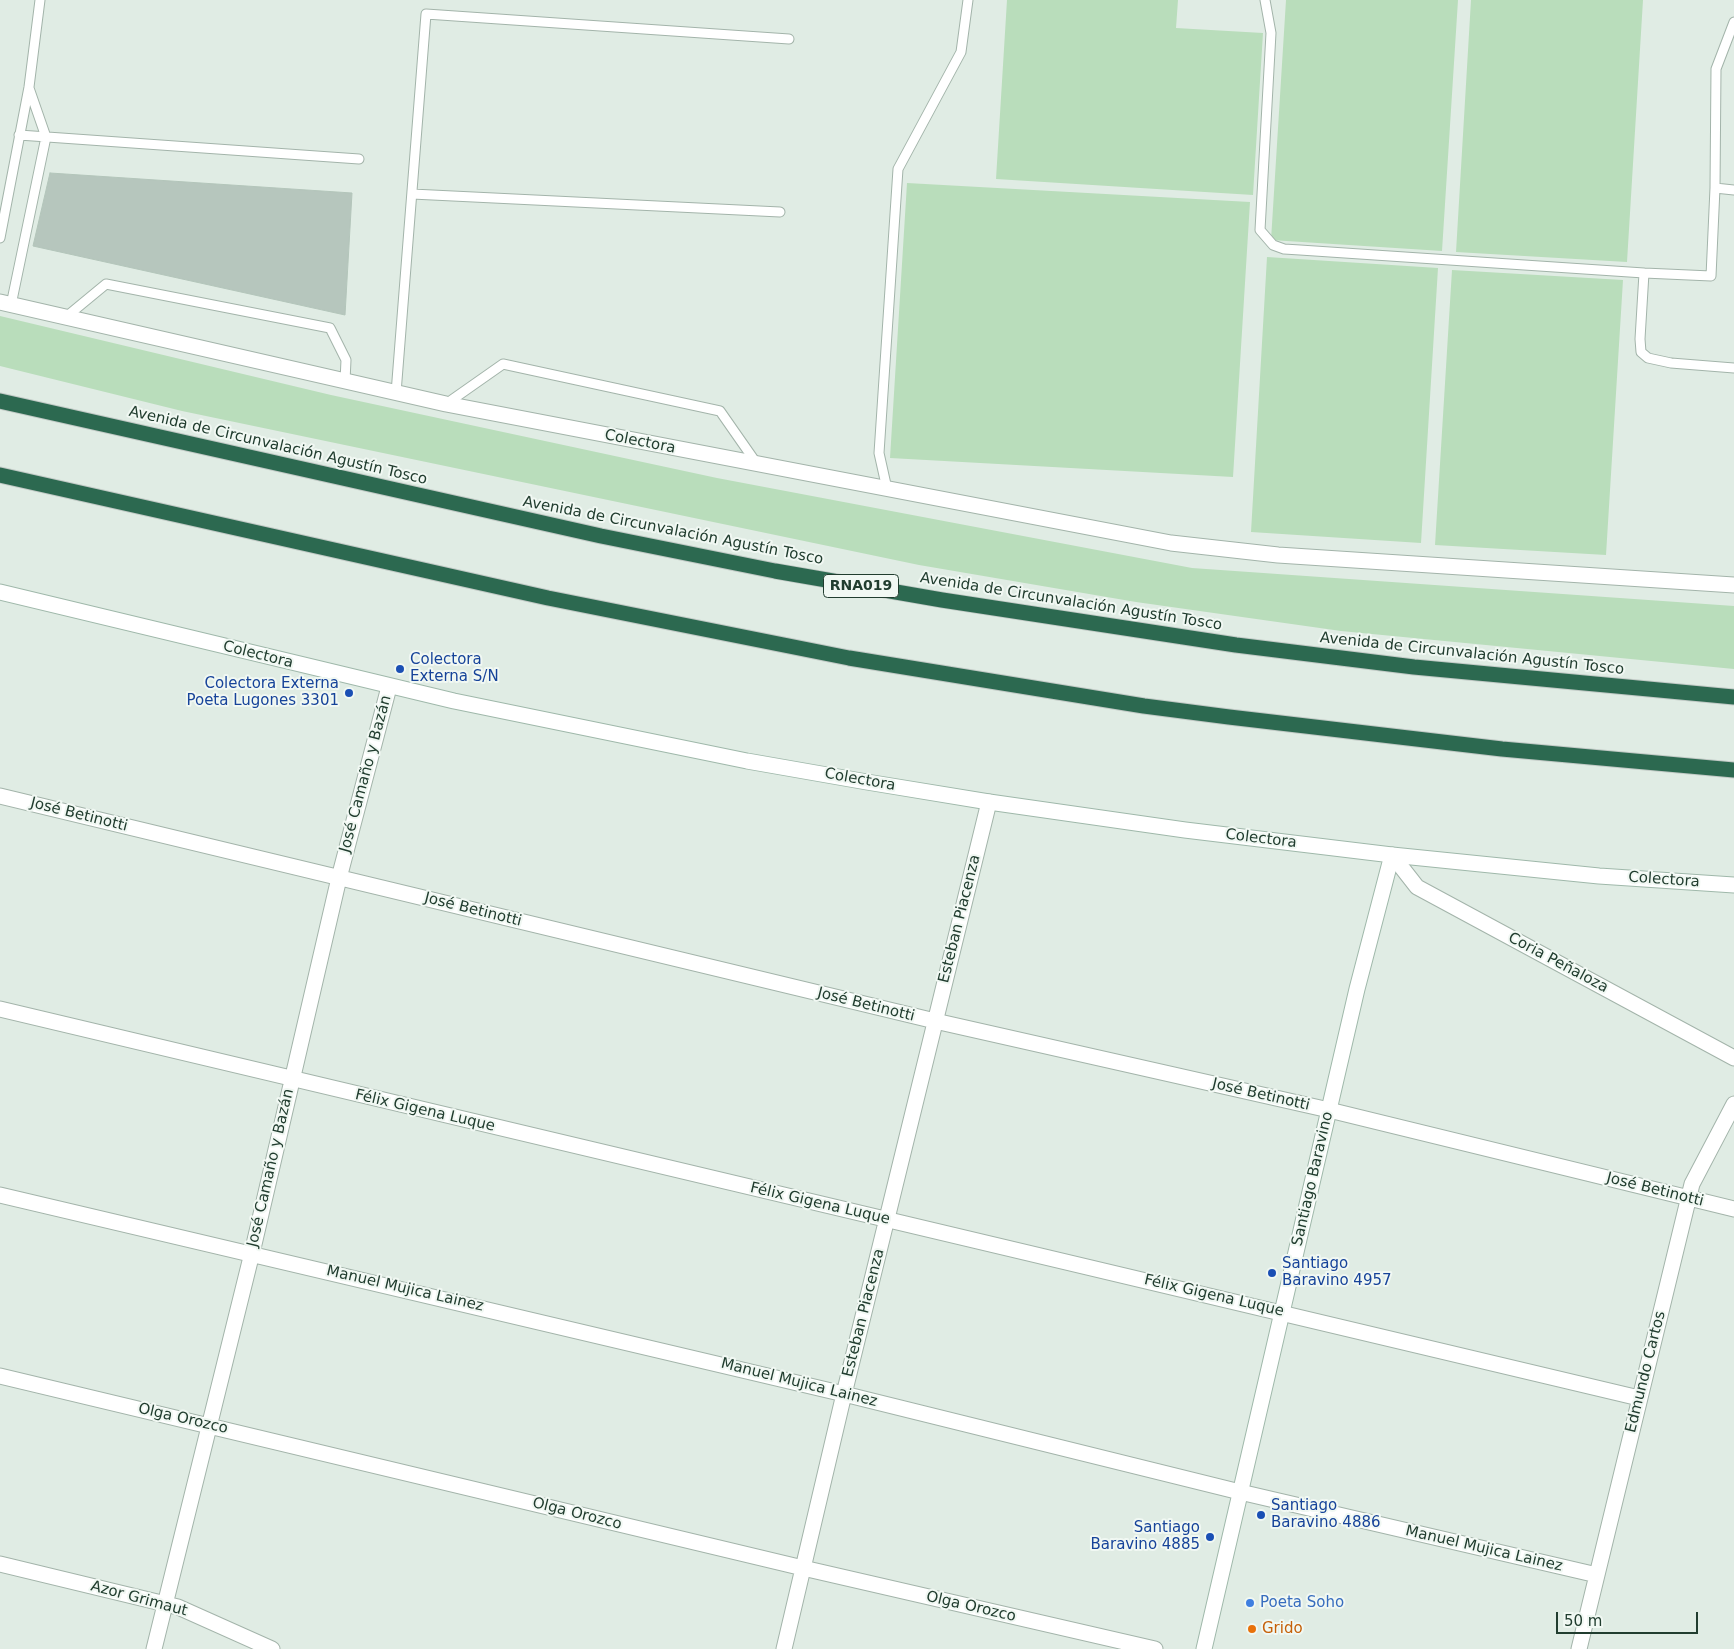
<!DOCTYPE html>
<meta charset="utf-8">
<style>
body{margin:0}
#map{position:relative;width:1734px;height:1649px;overflow:hidden;background:#e0ece4;font-family:"DejaVu Sans",sans-serif}
canvas{display:block}
.scale{position:absolute;left:1556px;top:1612px;width:142px;height:22px;box-sizing:border-box;border:2px solid #213d2f;border-top:0;padding-left:6px;font-size:15px;line-height:18px;white-space:nowrap;color:#213d2f;-webkit-text-stroke:4px #f1f8f3;paint-order:stroke}
</style>
<div id="map">
<canvas width="1734" height="1649"></canvas>
<div class="scale">50 m</div>
</div>
<script>
const ctx = document.querySelector('canvas').getContext('2d');
ctx.lineJoin = 'round';
function fillPath(path, color) {
  ctx.fillStyle = color;
  ctx.fill(path, 'evenodd');
}
function toPath(rows) {
  const path = new Path2D();
  for (const r of rows) {
    path.moveTo(r[0], r[1]);
    for (let i = 2; i < r.length; i += 2) path.lineTo(r[i], r[i + 1]);
  }
  return path;
}
function stroke(path, color, width, dash) {
  ctx.strokeStyle = color;
  ctx.lineWidth = width;
  ctx.lineCap = dash ? 'butt' : 'round';
  ctx.setLineDash(dash || []);
  ctx.stroke(path);
}
function drawText(font, color, halo, rows, align = 'center') {
  ctx.font = font + ' "DejaVu Sans",sans-serif';
  ctx.lineWidth = 4;
  ctx.setLineDash([]);
  ctx.textBaseline = 'middle';
  ctx.strokeStyle = halo;
  ctx.fillStyle = color;
  for (const [text, x, y, turn = 0] of rows) {
    ctx.save();
    ctx.translate(x, y);
    ctx.rotate((+turn || 0) * Math.PI / 180);
    ctx.textAlign = isNaN(turn) ? turn : align;
    if (halo) ctx.strokeText(text, 0, 0);
    ctx.fillText(text, 0, 0);
    ctx.restore();
  }
}
const green = toPath([
 [1007,0,1178,0,1176,28,1263,33,1253,195,996,179],
 [1286,0,1458,0,1442,251,1271,240],
 [1471,0,1643,0,1627,262,1456,252],
 [907,183,1250,202,1233,477,890,458],
 [1267,257,1438,268,1421,543,1251,532],
 [1452,270,1623,280,1606,555,1435,545],
 [0,316,331,395,717,478,1192,568,1734,606,1734,669,1341,631,1136,602,919,565,182,411,0,366]
]);
const building = toPath([
 [50,173,352,193,345,315,33,246,50,173]
]);
const service = toPath([
 [1265,0,1271,33,1260,230,1273,245,1284,249,1300,250,1644,273],
 [1734,22,1716,69,1715,188,1734,190],
 [19,135,359,159],
 [1715,188,1711,276,1644,273,1640,339,1641,352,1648,358,1671,363,1734,368],
 [412,194,780,212],
 [0,238,29,87,40,0],
 [11,305,46,137,29,88],
 [66,317,106,284,330,328,346,360,345,381],
 [396,393,426,14,789,39],
 [446,404,503,364,720,411,757,464],
 [887,489,879,453,898,169,961,52,968,0]
]);
const minor = toPath([
 [0,796,935,1021,1329,1110,1734,1209],
 [1392,855,1417,887,1734,1058],
 [0,1009,1639,1398],
 [0,1195,844,1394,1240,1492,1597,1575],
 [0,1376,803,1568,1155,1649],
 [0,1564,178,1607,272,1649],
 [154,1649,252,1253,339,878,389,687],
 [784,1649,844,1394,989,802],
 [1579,1649,1692,1184,1734,1104]
]);
const tertiary = toPath([
 [0,302,446,404,1171,543,1278,555,1734,585]
]);
const secondary = toPath([
 [0,592,454,701,747,761,867,782,989,802,1185,830,1392,855,1599,876,1734,885],
 [1204,1649,1357,989,1392,855]
]);
const motorway = toPath([
 [0,401,601,536,775,571,942,600,1236,645,1414,667,1734,697],
 [0,475,548,598,849,658,1144,706,1229,717,1502,749,1734,770]
]);
const markers = [
 [400,669,5,"#1a4fb4"],
 [349,693,5,"#1a4fb4"],
 [1272,1273,5,"#1a4fb4"],
 [1261,1515,5,"#1a4fb4"],
 [1210,1537,5,"#1a4fb4"],
 [1250,1603,5,"#3f7fe0"],
 [1252,1629,5,"#e8710a"]
];
const shields = [
 [861,586,75]
];
const shieldNames = [
 ["RNA019",861,586]
];
const streetNames = [
 ["Colectora",640,442,11],
 ["Avenida de Circunvalación Agustín Tosco",278,446,13],
 ["Avenida de Circunvalación Agustín Tosco",673,531,11],
 ["Avenida de Circunvalación Agustín Tosco",1071,602,9],
 ["Avenida de Circunvalación Agustín Tosco",1472,654,6],
 ["Colectora",258,655,14],
 ["José Camaño y Bazán",366,774,-75],
 ["Colectora",860,780,10],
 ["José Betinotti",79,815,14],
 ["Colectora",1261,839,7],
 ["Colectora",1664,880,4],
 ["José Betinotti",473,910,14],
 ["Esteban Piacenza",960,919,-76],
 ["Coria Peñaloza",1558,963,28],
 ["José Betinotti",866,1005,14],
 ["José Betinotti",1261,1095,13],
 ["Félix Gigena Luque",425,1111,13],
 ["José Camaño y Bazán",271,1168,-77],
 ["Santiago Baravino",1313,1179,-77],
 ["José Betinotti",1655,1190,14],
 ["Félix Gigena Luque",820,1204,13],
 ["Manuel Mujica Lainez",405,1289,13],
 ["Félix Gigena Luque",1214,1296,13],
 ["Esteban Piacenza",864,1313,-76],
 ["Edmundo Cartos",1646,1372,-76],
 ["Manuel Mujica Lainez",799,1383,14],
 ["Olga Orozco",183,1419,13],
 ["Olga Orozco",577,1514,14],
 ["Manuel Mujica Lainez",1484,1549,13],
 ["Azor Grimaut",139,1599,15],
 ["Olga Orozco",971,1607,13]
];
const transitNames = [
 ["Colectora",410,660],
 ["Externa S/N",410,677],
 ["Colectora Externa",339,684,"right"],
 ["Poeta Lugones 3301",339,701,"right"],
 ["Santiago",1282,1264],
 ["Baravino 4957",1282,1281],
 ["Santiago",1271,1506],
 ["Baravino 4886",1271,1523],
 ["Santiago",1200,1528,"right"],
 ["Baravino 4885",1200,1545,"right"]
];
const shopNames = [
 ["Poeta Soho",1260,1603]
];
const foodNames = [
 ["Grido",1262,1629]
];
fillPath(green, '#b9ddbb');
fillPath(building, '#b6c6bd');
stroke(building, '#b3c5ba', 1);
stroke(service, '#a3b4aa', 11);
stroke(minor, '#a3b4aa', 17);
stroke(tertiary, '#a3b4aa', 17);
stroke(secondary, '#9fb8aa', 17);
stroke(motorway, '#c1c9c5', 17);
stroke(service, '#fff', 9);
stroke(minor, '#fff', 15);
stroke(tertiary, '#fff', 15);
stroke(secondary, '#fff', 15);
stroke(motorway, '#2c6950', 15);
for (const [x, y, r, color] of markers) {
  const dot = new Path2D();
  dot.arc(x, y, r, 0, 2 * Math.PI);
  ctx.fillStyle = color;
  ctx.fill(dot);
  stroke(dot, '#f1f8f3', 2);
}
for (const [x, y, w] of shields) {
  const box = new Path2D();
  box.roundRect(x - w / 2, y - 11.5, w, 23, 4);
  ctx.fillStyle = '#f1f8f3';
  ctx.fill(box);
  stroke(box, '#213d2f', 1);
}
drawText('bold 14px', '#213d2f', null, shieldNames);
drawText('15px', '#213d2f', '#f1f8f3', streetNames);
drawText('15px', '#164399', '#f1f8f3', transitNames, 'left');
drawText('15px', '#366cbe', '#f1f8f3', shopNames, 'left');
drawText('15px', '#c56008', '#f1f8f3', foodNames, 'left');
</script>
